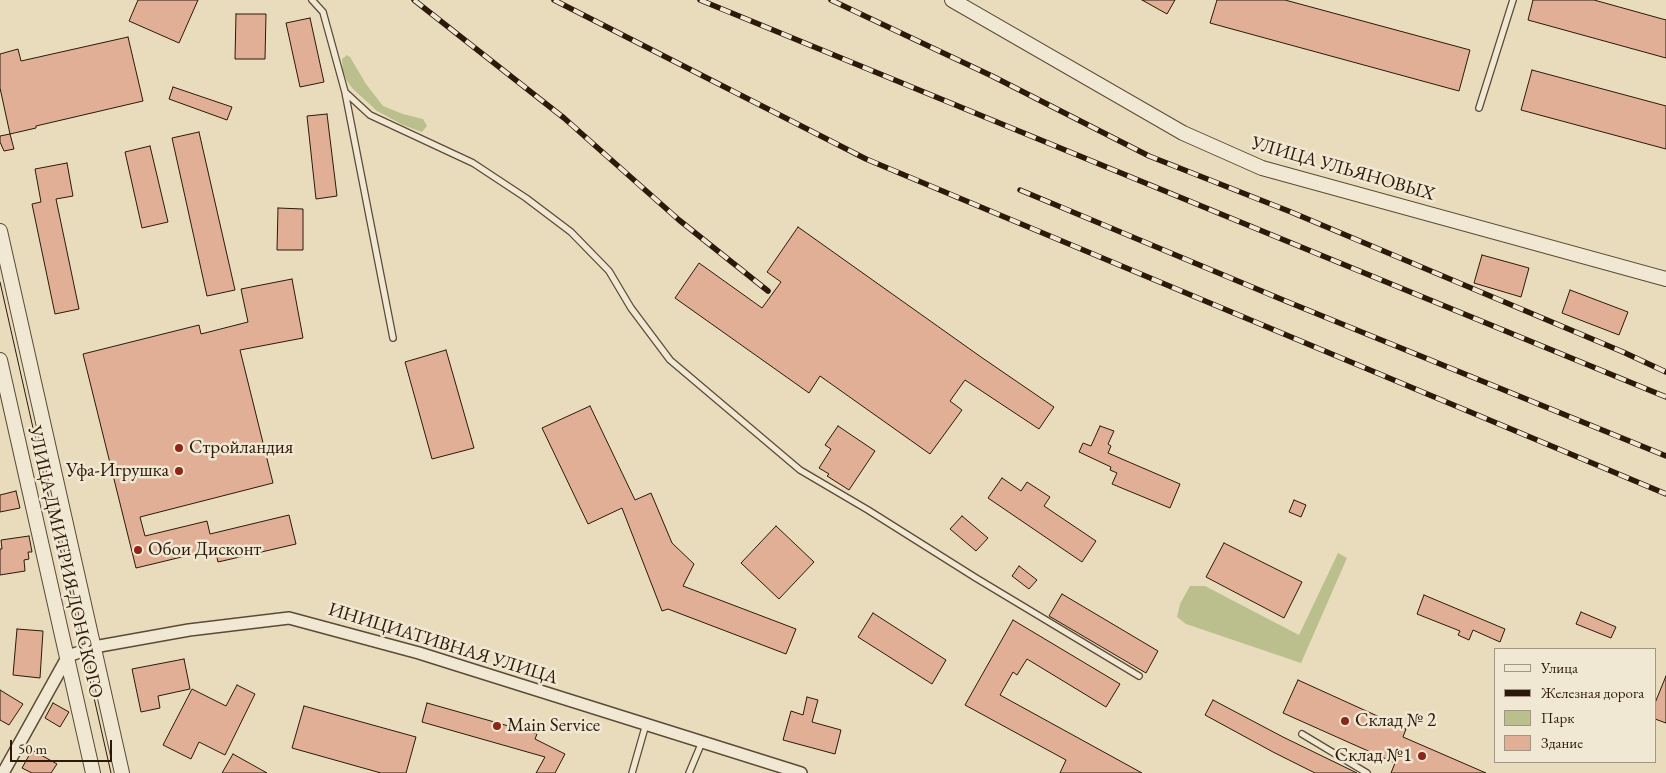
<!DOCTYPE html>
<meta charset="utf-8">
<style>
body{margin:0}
#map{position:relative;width:1666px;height:773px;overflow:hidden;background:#e9dcbc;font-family:"EB Garamond",serif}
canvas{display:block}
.legend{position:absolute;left:1494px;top:648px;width:162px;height:115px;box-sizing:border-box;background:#f1e8d3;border:1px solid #a29582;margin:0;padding:6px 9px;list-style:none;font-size:15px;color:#2c1909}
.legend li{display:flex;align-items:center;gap:10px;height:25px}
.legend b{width:25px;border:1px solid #a29582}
.scale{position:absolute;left:10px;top:740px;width:102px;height:22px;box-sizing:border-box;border:2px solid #2c1909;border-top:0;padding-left:6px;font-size:15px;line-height:18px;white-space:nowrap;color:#2c1909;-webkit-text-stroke:4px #f1e8d3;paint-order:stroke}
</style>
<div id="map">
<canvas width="1666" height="773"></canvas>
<ul class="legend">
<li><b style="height:6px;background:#f1e8d3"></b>Улица</li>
<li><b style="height:6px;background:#2c1909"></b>Железная дорога</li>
<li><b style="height:14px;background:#bbbf8d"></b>Парк</li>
<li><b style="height:14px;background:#e1af95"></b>Здание</li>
</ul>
<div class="scale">50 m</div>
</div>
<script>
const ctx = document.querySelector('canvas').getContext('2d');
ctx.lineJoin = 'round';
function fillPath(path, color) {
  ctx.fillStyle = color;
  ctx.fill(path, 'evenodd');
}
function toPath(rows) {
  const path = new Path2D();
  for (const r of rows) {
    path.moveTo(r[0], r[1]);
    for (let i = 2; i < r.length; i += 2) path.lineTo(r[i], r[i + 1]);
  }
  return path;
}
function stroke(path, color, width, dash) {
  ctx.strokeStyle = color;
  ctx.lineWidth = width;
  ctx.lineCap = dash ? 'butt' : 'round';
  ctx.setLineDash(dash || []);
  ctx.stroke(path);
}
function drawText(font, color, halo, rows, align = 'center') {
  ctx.font = font + ' "EB Garamond",serif';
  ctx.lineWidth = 5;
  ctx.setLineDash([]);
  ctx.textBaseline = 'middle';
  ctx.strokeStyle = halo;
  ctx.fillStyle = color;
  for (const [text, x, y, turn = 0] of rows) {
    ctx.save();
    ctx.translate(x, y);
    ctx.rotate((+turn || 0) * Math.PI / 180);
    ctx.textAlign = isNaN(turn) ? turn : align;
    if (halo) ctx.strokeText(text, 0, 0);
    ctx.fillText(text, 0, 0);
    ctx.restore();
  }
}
const green = toPath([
 [347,55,350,57,366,84,383,106,403,114,423,119,427,126,422,132,403,125,377,111,353,89,347,81,343,71,342,59],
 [1338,553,1347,558,1301,663,1186,624,1177,617,1180,604,1190,586,1205,586,1299,635]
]);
const building = toPath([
 [138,0,198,0,179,43,129,21,138,0],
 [1142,0,1175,0,1167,14,1142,0],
 [1217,0,1285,0,1470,50,1459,91,1210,23,1217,0],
 [1533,0,1594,0,1666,20,1666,58,1528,20,1533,0],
 [236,14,266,14,265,59,235,59,236,14],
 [310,18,324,82,300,87,286,23,310,18],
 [128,37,143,101,36,126,36,128,10,134,0,88,0,54,18,49,21,61,128,37],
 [1532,70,1666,106,1666,149,1521,110,1532,70],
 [173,87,232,107,227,120,169,99,173,87],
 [327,114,337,196,316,199,307,116,327,114],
 [199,132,235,290,207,296,172,138,199,132],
 [10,134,14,149,4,151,0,142,0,136,10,134],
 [150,146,168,222,142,228,125,152,150,146],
 [67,163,73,196,56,199,79,309,55,314,32,204,41,202,35,169,67,163],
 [278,208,303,209,303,250,277,250,278,208],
 [798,227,981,357,1054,407,1039,429,965,380,950,401,962,410,930,454,820,376,809,393,675,298,699,263,762,308,781,282,767,272,798,227],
 [1482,255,1529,268,1521,297,1474,283,1482,255],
 [292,279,303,338,240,350,273,483,140,517,145,536,207,521,210,534,289,515,296,544,218,562,215,549,136,568,83,354,199,325,201,334,248,322,241,289,292,279],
 [1570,290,1628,312,1619,335,1562,313,1570,290],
 [446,350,474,448,432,459,405,362,446,350],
 [590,406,635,500,651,493,672,543,694,564,683,586,796,629,786,654,668,609,662,611,622,508,588,524,542,428,590,406],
 [838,426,875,451,849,490,827,476,829,474,819,468,831,449,825,445,838,426],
 [1100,426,1114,431,1108,444,1111,446,1108,453,1180,484,1170,508,1112,484,1117,473,1110,470,1111,467,1079,452,1083,443,1091,446,1100,426],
 [1002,478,1021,491,1027,482,1050,497,1044,506,1096,541,1082,562,988,498,1002,478],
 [16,491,20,508,0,512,0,495,16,491],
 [1294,500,1306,505,1301,517,1289,512,1294,500],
 [962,516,988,538,976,551,950,529,962,516],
 [776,526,814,562,779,599,741,563,776,526],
 [29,536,32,552,28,552,29,559,24,560,25,571,0,575,0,549,2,549,1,540,29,536],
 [1224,543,1302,582,1284,618,1206,577,1224,543],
 [1019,566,1037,580,1029,589,1012,576,1019,566],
 [1062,594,1158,651,1146,673,1049,616,1062,594],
 [1424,595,1505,629,1500,642,1473,630,1469,640,1458,635,1460,631,1417,614,1424,595],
 [1581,612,1616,627,1611,638,1576,624,1581,612],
 [873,613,946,660,932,684,858,637,873,613],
 [1013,620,1120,684,1106,707,1027,659,1017,675,1013,672,1000,695,1142,773,1060,773,1066,760,965,705,1013,620],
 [17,629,43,631,40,678,13,675,17,629],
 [184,659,190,689,158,696,160,708,141,712,132,669,184,659],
 [1666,676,1666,723,1655,719,1655,703,1666,676],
 [1298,680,1406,729,1403,737,1486,773,1391,773,1395,763,1283,713,1298,680],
 [237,685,255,694,225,755,199,742,191,759,163,745,192,689,226,706,237,685],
 [0,690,23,704,9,725,0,720,0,690],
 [807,697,818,700,812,722,841,730,835,754,783,740,791,711,803,715,807,697],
 [1213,700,1283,737,1357,773,1315,773,1273,752,1205,715,1213,700],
 [53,703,69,712,60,727,45,718,53,703],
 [427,703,537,734,535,739,565,754,555,773,536,773,545,757,422,722,427,703],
 [304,706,416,737,406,773,381,773,292,748,304,706],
 [32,750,57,764,51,773,32,773,22,768,32,750],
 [233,754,267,773,222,773,233,754]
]);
const service = toPath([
 [312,0,323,12,345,92,370,115,473,163,526,198,571,232,609,271,631,308,670,360,800,470,868,510,976,578,1139,676],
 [345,92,393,338],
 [1479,108,1513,0],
 [1302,734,1367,773],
 [632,773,646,724],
 [689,773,702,742]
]);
const minor = toPath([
 [3,773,68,656,94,647,189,630,289,618,419,653,801,773]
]);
const tertiary = toPath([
 [952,0,1183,133,1262,168,1666,279],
 [0,231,122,773],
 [0,360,93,773]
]);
const tram = toPath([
 [0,282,111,773]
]);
const rail = toPath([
 [414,0,564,118,679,220,768,291],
 [554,0,866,159,1666,494],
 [700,0,1666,397],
 [831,0,992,76,1149,156,1291,212,1623,352,1666,372],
 [1020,190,1288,302,1666,456]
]);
const markers = [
 [179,448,5,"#8f2418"],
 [179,471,5,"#8f2418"],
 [138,550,5,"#8f2418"],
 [1345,721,5,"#8f2418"],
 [497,726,5,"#8f2418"],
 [1422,756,5,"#8f2418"]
];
const streetNames = [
 ["УЛИЦА УЛЬЯНОВЫХ",1343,169,16],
 ["УЛИЦА ДМИТРИЯ ДОНСКОГО",65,562,77],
 ["ИНИЦИАТИВНАЯ УЛИЦА",443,644,17]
];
const poiNames = [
 ["Стройландия",189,448],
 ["Уфа-Игрушка",169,471,"right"],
 ["Обои Дисконт",148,550],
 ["Склад № 2",1355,721],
 ["Main Service",507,726],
 ["Склад №1",1412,756,"right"]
];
fillPath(green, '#bbbf8d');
fillPath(building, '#e1af95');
stroke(building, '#2c1909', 1);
stroke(service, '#5b4a36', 8);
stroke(minor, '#5b4a36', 14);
stroke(tertiary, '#5b4a36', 16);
stroke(service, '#f1e8d3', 5.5);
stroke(minor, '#f1e8d3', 11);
stroke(tertiary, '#f1e8d3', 14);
stroke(tram, '#2c1909', 1);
stroke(rail, '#2c1909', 5.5);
stroke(rail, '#f1e8d3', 4, [11]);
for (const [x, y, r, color] of markers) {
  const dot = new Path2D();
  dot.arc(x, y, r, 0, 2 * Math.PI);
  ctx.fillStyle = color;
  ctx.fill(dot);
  stroke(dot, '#f1e8d3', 2);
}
drawText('19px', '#2c1909', '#f1e8d3', streetNames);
drawText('19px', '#2c1909', '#f1e8d3', poiNames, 'left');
</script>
